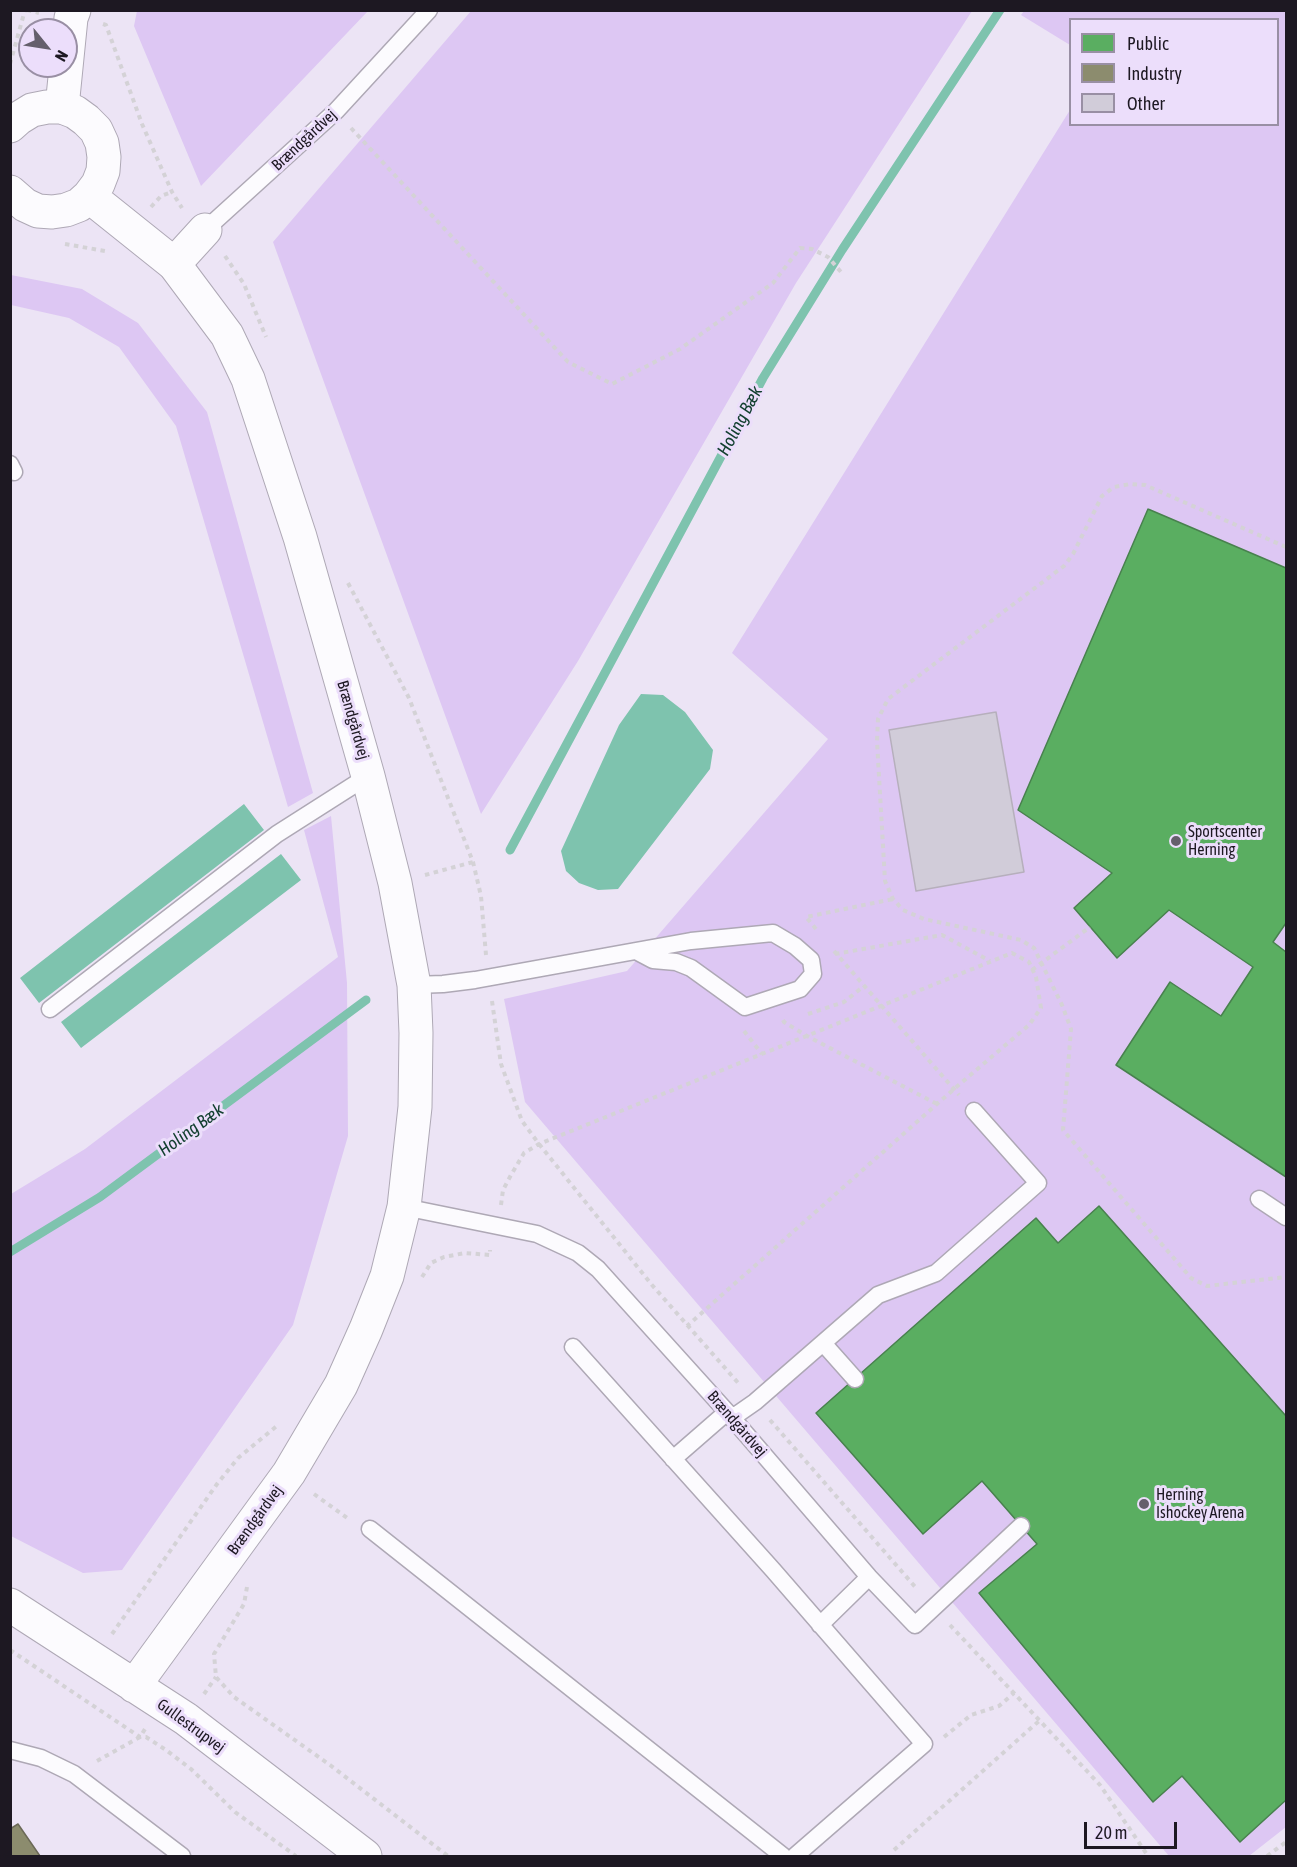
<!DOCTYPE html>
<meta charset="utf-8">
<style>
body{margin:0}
#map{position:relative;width:1297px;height:1867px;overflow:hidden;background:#ece4f5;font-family:"Asap Condensed",sans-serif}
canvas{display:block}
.frame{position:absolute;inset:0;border:12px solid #1d1822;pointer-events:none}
.legend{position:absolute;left:1069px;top:18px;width:210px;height:108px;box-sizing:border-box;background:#ecdefb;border:2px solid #998fa4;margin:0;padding:8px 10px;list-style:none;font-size:18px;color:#1d1822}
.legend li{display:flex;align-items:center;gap:12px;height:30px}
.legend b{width:30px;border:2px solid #998fa4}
.north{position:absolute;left:18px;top:18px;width:60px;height:60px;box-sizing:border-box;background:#ecdefb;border:2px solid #998fa4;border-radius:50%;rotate:120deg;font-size:16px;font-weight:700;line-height:24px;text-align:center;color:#1d1822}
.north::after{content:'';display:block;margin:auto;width:21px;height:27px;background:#655f6c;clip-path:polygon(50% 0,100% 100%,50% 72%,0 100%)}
.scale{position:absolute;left:1084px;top:1822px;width:93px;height:27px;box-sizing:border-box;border:3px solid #1d1822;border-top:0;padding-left:8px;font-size:18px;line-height:21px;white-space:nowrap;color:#1d1822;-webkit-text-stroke:4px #ecdefb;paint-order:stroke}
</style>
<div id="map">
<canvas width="1297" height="1867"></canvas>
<div class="frame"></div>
<ul class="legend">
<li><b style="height:16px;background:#5aae61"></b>Public</li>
<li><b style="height:16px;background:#8c8c6e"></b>Industry</li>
<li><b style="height:16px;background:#d1ccd9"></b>Other</li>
</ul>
<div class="north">N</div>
<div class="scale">20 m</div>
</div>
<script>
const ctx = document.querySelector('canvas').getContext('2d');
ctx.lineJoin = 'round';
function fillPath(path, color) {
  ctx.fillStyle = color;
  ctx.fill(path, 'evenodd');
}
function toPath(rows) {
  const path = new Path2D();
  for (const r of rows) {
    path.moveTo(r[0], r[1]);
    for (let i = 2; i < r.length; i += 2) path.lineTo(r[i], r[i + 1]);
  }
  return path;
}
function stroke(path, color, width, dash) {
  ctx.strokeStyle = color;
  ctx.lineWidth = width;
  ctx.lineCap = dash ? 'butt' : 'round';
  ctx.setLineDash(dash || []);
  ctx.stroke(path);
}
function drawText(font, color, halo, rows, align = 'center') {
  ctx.font = font + ' "Asap Condensed",sans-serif';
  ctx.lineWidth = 6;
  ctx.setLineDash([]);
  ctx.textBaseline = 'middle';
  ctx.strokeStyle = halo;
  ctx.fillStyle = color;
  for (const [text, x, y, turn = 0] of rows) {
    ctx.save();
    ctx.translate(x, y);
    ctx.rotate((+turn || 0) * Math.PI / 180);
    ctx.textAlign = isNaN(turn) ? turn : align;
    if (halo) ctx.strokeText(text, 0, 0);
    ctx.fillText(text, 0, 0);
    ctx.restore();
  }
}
const green = toPath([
 [137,11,137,10,368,11,201,186,134,26],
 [471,11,972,11,796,283,578,661,481,814,273,242],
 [1024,11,1286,11,1286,1827,1249,1856,1169,1856,525,1102,504,999,627,971,828,739,732,653,1070,110,1070,124,1278,124,1278,20,1070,20,1070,45,1021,15],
 [11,275,82,289,138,323,207,412,313,793,288,807,176,426,119,347,69,318,11,305],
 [331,816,347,983,348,1136,293,1325,122,1570,83,1573,11,1536,11,1194,85,1149,338,957,304,830]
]);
const water = toPath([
 [641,694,663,695,685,712,713,750,710,769,618,889,598,890,579,883,566,871,561,851,619,725],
 [244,804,264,830,39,1003,20,978],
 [281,854,301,880,81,1048,61,1022]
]);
const public = toPath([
 [1148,509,1286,568,1286,923,1273,942,1286,952,1286,1177,1116,1065,1170,982,1221,1016,1253,967,1169,910,1117,958,1074,908,1112,873,1018,810,1148,509],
 [1099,1206,1286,1416,1286,1800,1240,1842,1182,1776,1153,1802,979,1593,1037,1544,982,1481,923,1534,816,1413,1036,1218,1058,1243,1099,1206]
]);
const industry = toPath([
 [18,1824,40,1856,10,1856,10,1829,18,1824]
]);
const stream = toPath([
 [510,850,763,378,842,250,1000,10],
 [10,1252,100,1197,366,1000]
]);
const building = toPath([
 [996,712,1024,872,916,891,889,730,996,712]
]);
const path = toPath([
 [27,10,39,13],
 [103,24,106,25,142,124,172,192,182,208],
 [10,64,25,10],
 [351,128,568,362,612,384,680,349,773,283,800,248,812,249,828,257,841,272],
 [151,207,161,196,172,192],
 [65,244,105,251],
 [225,256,244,284,266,337],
 [1286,547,1145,485,1130,484,1114,487,1102,496,1073,554,1064,566,888,699,878,719,877,741,885,881,893,899,903,910,924,919,1021,940,1034,948,1062,1005,1071,1029,1063,1130,1191,1278,1207,1286,1286,1277],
 [348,583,409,698,473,862,481,896,486,955],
 [425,875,473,862],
 [816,929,806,917,893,899],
 [834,951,959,1095],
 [835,954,942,935,990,961],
 [1032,970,1090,927],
 [492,1001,501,1064,522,1121,539,1144,652,1285,740,1385],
 [808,1014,844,1002,864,986],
 [783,1020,784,1022,807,1036,937,1104],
 [744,1031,762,1054],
 [501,1205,503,1190,511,1175,524,1153,539,1144,1012,953,1029,962,1036,977,1041,1008,1029,1025,954,1089,687,1326],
 [422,1277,431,1263,444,1257,465,1253,490,1255,490,1250],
 [770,1420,917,1589],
 [314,1494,350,1520],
 [247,1587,244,1604,214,1654,216,1677,234,1697,330,1765,448,1856],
 [950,1625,1100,1785,1148,1856],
 [112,1634,217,1484,238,1458,278,1425],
 [10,1650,140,1737,146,1737,166,1750,191,1769,235,1812,296,1856],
 [204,1694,216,1677],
 [944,1737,971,1715,999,1706,1014,1693],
 [97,1761,140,1737,145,1729],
 [894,1850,1039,1721],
 [1267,1856,1286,1842]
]);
const service = toPath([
 [205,230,336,111,429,10],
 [10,464,14,472],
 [414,985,443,984,475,980,691,941,773,933,795,946,811,960,813,974,800,989,745,1007,691,968,676,962,653,960,636,951],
 [50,1009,277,834,368,776],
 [1259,1199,1286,1217],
 [404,1207,537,1234,578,1253,598,1269,727,1412,869,1577,915,1625,1021,1526],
 [823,1343,855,1379],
 [573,1347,773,1570,924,1744,795,1856],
 [732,1418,755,1402,878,1295,936,1273,1038,1183,974,1111],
 [673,1459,727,1412],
 [370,1529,783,1856],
 [820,1625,869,1577],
 [10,1750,41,1758,74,1774,182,1856]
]);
const minor = toPath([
 [62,107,71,18,74,10],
 [174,264,205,230]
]);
const tertiary = toPath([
 [10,126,19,118,32,110,47,107,62,107,75,112,86,120,96,130,102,143,104,157,103,171,98,184,89,196,79,205,66,210,52,212,38,211,25,205,10,192],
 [89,196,174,264,227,335,248,379,300,537,368,776,395,883,414,985,416,1033,415,1107,404,1207,387,1276,366,1329,341,1385,289,1473,134,1686],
 [10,1605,186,1719,365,1856]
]);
const markers = [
 [1176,841,6,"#655f6c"],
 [1144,1504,6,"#655f6c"]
];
const streetNames = [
 ["Brændgårdvej",304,140,-43],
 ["Brændgårdvej",353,720,74],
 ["Brændgårdvej",737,1424,49],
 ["Brændgårdvej",255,1520,-54],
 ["Gullestrupvej",191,1726,36]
];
const poiNames = [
 ["Sportscenter",1188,832],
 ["Herning",1188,850],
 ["Herning",1156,1495],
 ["Ishockey Arena",1156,1513]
];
const waterNames = [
 ["Holing Bæk",740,421,-62],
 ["Holing Bæk",191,1130,-36]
];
fillPath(green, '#ddc7f3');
fillPath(water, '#7ec3ae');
fillPath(public, '#5aae61');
stroke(public, '#48814e', 1.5);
fillPath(industry, '#8c8c6e');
stroke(industry, '#6b6957', 1.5);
stroke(stream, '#7ec3ae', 9);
fillPath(building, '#d1ccd9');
stroke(building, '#b6afbc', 1.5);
stroke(service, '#aea8b5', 19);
stroke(minor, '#aea8b5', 35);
stroke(tertiary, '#aea8b5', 35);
stroke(path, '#d4d2d6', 4, [4.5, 4.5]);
stroke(service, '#fcfbfe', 16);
stroke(minor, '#fcfbfe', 33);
stroke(tertiary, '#fcfbfe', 33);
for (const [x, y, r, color] of markers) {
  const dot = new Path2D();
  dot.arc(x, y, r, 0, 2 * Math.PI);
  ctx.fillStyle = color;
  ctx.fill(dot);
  stroke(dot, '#ecdefb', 2);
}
drawText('16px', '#1d1822', '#ecdefb', streetNames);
drawText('16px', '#1d1822', '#ecdefb', poiNames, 'left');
drawText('italic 18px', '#134030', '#ecdefb', waterNames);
</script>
